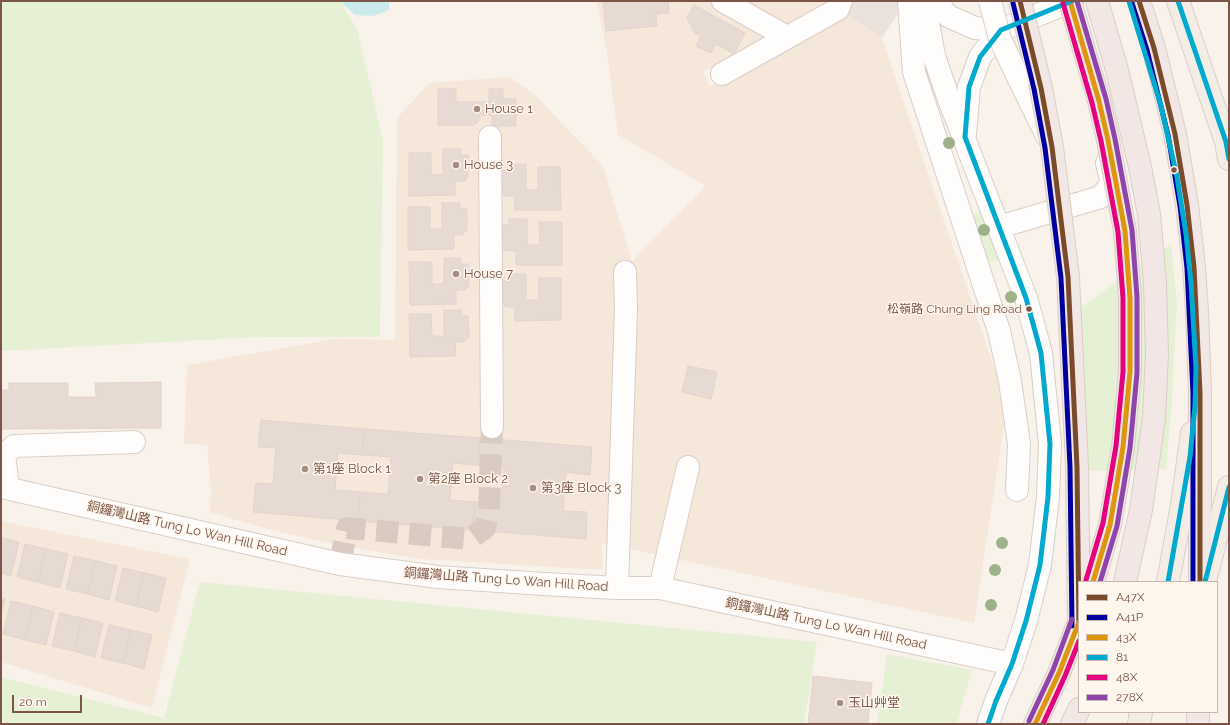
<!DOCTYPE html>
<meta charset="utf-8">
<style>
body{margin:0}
#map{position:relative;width:1230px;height:725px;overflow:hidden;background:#f9f2eb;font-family:Raleway,sans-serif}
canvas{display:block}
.frame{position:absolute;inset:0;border:2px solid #7b5547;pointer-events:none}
.legend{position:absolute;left:1078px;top:581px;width:140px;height:132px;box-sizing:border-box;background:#fff7ee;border:1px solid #cab6ab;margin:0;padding:5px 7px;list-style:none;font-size:12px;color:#7b5547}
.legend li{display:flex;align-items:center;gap:8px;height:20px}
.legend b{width:20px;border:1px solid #cab6ab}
.scale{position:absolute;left:12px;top:695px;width:70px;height:18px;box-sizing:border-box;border:2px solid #7b5547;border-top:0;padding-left:5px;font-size:12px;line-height:14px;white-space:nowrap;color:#7b5547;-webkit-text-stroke:3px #fff7ee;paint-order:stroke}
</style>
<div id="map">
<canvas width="1230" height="725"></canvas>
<div class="frame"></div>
<ul class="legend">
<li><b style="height:5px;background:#7a4b2a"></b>A47X</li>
<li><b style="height:5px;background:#0000a0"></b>A41P</li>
<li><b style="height:5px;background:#de960e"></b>43X</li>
<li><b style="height:5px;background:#00a9ce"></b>81</li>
<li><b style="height:5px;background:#e5007d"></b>48X</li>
<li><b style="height:5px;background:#8e44ad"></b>278X</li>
</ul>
<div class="scale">20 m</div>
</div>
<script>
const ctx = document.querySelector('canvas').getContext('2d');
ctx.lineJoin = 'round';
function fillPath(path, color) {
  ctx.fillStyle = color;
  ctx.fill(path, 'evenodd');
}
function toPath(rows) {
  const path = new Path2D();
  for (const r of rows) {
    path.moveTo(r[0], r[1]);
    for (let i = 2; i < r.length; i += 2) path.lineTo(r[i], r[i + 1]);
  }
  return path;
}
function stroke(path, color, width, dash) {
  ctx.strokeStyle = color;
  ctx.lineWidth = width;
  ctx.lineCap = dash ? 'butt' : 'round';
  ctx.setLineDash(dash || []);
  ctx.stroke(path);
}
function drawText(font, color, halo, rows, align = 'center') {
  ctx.font = font + ' Raleway,"Noto Sans TC",sans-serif';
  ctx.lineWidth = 3;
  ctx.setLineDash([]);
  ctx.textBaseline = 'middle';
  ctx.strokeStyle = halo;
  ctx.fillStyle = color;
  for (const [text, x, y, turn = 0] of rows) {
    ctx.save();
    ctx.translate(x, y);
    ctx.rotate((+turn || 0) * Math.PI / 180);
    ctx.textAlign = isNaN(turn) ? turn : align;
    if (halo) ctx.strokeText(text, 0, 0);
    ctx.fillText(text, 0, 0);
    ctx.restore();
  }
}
const residential = toPath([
 [597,1,835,1,703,72,710,87,842,12,882,38,1007,406,974,623,602,543,603,570,420,559,344,546,271,530,210,512,211,490,207,445,184,444,187,365,334,339,395,340,397,118,429,83,509,77,534,94,603,166,632,261,706,186,618,135,607,53],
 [1,521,190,559,152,708,1,662]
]);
const industrial = toPath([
 [847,1,899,1,899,12,882,38,842,12]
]);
const green = toPath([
 [1,1,340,1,357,29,383,140,380,337,261,337,1,351],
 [987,210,1003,260,979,264,965,217],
 [1171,244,1177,305,1172,400,1166,469,1081,471,1075,311],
 [200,582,817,642,804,724,1,724,1,677,164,718],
 [887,654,972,670,958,719,955,724,877,724]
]);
const water = toPath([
 [342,1,389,1,389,10,373,16,355,15,342,3]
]);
const building = toPath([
 [603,1,668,1,669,13,656,14,657,26,606,31,603,1],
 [694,5,745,33,734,54,716,44,711,53,696,46,701,36,695,33,687,18,694,5],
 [438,89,456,89,456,102,489,102,489,89,503,89,503,99,516,99,516,126,492,126,492,115,479,115,479,120,477,123,473,125,438,125,438,89],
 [443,149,461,149,461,155,468,155,468,176,466,180,463,181,455,181,455,195,409,196,409,153,431,153,431,175,443,175,443,149],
 [508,164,526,164,526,190,538,190,538,167,560,167,561,210,515,210,515,196,507,196,504,195,502,191,501,170,509,170,508,164],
 [442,203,460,203,460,209,467,209,467,230,462,235,454,235,454,249,408,250,408,207,430,207,430,229,442,229,442,203],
 [509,219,527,219,527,245,540,245,539,222,562,222,562,265,516,265,516,251,508,251,504,250,502,246,502,225,509,225,509,219],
 [444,258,461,258,461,264,469,264,469,285,467,288,463,290,456,290,456,304,410,305,409,262,432,262,432,284,444,284,444,258],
 [509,274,526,274,526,300,539,300,539,278,561,278,561,320,515,321,515,307,507,307,504,305,502,302,502,281,509,281,509,274],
 [444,310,461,310,461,316,468,316,469,337,463,342,455,342,456,356,410,357,409,314,431,314,432,336,444,336,444,310],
 [688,366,717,372,711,399,682,392,688,366],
 [161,382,161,428,1,429,1,390,9,390,9,383,68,383,68,397,96,397,95,383,161,382],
 [261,420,364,429,362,455,338,453,335,490,360,492,358,521,253,512,256,483,273,484,276,448,258,447,261,420],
 [364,429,480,438,478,465,453,463,450,500,475,502,472,530,358,521,360,492,388,494,391,457,362,455,364,429],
 [480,438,592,447,590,475,566,472,563,511,587,512,586,539,472,530,475,502,501,504,504,467,478,465,480,438],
 [1,538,19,542,11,576,1,573,1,538],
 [25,544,46,549,38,582,17,577,25,544],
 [46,549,68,554,60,588,38,582,46,549],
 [74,556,96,561,87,594,66,589,74,556],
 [96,561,117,566,109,600,87,594,96,561],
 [123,568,144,573,136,606,115,601,123,568],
 [144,573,166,578,158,612,136,606,144,573],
 [1,598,5,599,1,616,1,598],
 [11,601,33,606,25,640,3,634,11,601],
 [33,606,54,612,46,645,25,640,33,606],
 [60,613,82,618,74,651,52,646,60,613],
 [82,618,103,623,95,657,74,651,82,618],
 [109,625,131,630,123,663,101,658,109,625],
 [131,630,152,635,144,669,123,663,131,630],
 [813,676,872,683,868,724,808,724,813,676]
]);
const minorTunnel = toPath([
 [340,564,347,528,470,539,485,528,489,512,492,427]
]);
const minor = toPath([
 [723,1,787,37],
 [909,1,914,72,999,331,1010,381,1019,444,1017,490],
 [927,1,926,12,934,56,948,97,1026,298,1041,353,1050,444,1048,497,1040,565,1026,621,1012,664,996,701,988,724],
 [936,1,948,16,975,28,1001,30],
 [722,74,838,9,841,1],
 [1019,79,1047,136],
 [965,134,969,87,980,57,1001,30,1072,1],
 [490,137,492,427],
 [999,227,1101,197,1112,183,1107,163],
 [1,487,340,564,438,577,544,584,617,588,660,588,1012,664],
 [8,488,4,455,14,446,134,442],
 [617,588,626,308,625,272],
 [660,588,688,467]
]);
const major = toPath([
 [1178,1,1226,142,1229,159],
 [1168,582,1182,505,1192,433],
 [1205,582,1229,487],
 [1139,724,1141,712]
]);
const highway = toPath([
 [1097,1,1117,70,1140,167,1149,214,1155,283,1157,354,1154,418,1141,510,1125,582],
 [1139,1,1154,48,1175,134,1187,205,1194,267,1197,311,1200,393,1200,582],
 [1035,724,1059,673,1079,622],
 [1072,724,1079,709],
 [1198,724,1198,712]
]);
const minorBridge = toPath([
 [990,1,1000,39,1019,79]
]);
const highwayBridge = toPath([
 [1020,1,1041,88,1052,147,1068,277,1077,467,1079,626],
 [1070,1,1099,101,1108,140,1125,231,1130,298,1130,372,1123,447,1110,525,1093,582]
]);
const bus1 = toPath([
 [1020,1,1041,88,1052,147,1068,277,1077,467,1079,626],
 [1139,1,1154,48,1175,134,1187,205,1194,267,1200,393,1200,582]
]);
const bus2 = toPath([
 [1013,3,1034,89,1045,148,1061,278,1070,467,1072,626],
 [1132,3,1147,50,1168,135,1180,206,1187,268,1193,393,1193,582]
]);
const bus3 = toPath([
 [1070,1,1099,101,1108,140,1125,231,1130,298,1130,372,1123,447,1110,525,1093,582],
 [1035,724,1059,673,1079,622]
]);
const bus4 = toPath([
 [1129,1,1161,106,1177,177,1186,234,1191,283,1196,368,1195,406,1190,457,1168,582],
 [1178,1,1226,142,1229,159],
 [1205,582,1229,487],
 [988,724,996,701,1012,664,1026,621,1040,565,1048,497,1050,444,1041,353,1026,298,965,137,969,87,980,57,1001,30,1072,1]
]);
const bus5 = toPath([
 [1063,3,1092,103,1101,141,1118,232,1123,298,1123,372,1116,446,1103,523,1086,580],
 [1043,724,1065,676,1079,641]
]);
const bus6 = toPath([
 [1077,1,1106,99,1115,139,1132,230,1137,297,1137,373,1130,448,1117,526,1100,582],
 [1029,721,1053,670,1072,619]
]);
const trees = [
 [949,143],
 [984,230],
 [1011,297],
 [1002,543],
 [995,570],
 [991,605]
];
const markers = [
 [477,109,4,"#a78c80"],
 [456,165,4,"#a78c80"],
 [1174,170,3.5,"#7b5547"],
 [456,274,4,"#a78c80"],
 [1029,309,3.5,"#7b5547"],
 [305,469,4,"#a78c80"],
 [420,479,4,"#a78c80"],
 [533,488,4,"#a78c80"],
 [840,703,4,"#a78c80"]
];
const busNames = [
 ["松嶺路 Chung Ling Road",1022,309]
];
const poiNames = [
 ["House 1",485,109],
 ["House 3",464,165],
 ["House 7",464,274],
 ["第1座 Block 1",313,469],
 ["第2座 Block 2",428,479],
 ["第3座 Block 3",541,488],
 ["玉山艸堂",848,703]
];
const streetNames = [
 ["銅鑼灣山路 Tung Lo Wan Hill Road",187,529,13],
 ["銅鑼灣山路 Tung Lo Wan Hill Road",506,580,4],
 ["銅鑼灣山路 Tung Lo Wan Hill Road",826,624,12]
];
fillPath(residential, '#f6e7db');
fillPath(industrial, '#ece2dc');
fillPath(green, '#e6f0d4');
fillPath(water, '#cbeaeb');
fillPath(building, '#e6dad2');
stroke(building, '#e3d4cc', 1);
stroke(minorTunnel, '#dacbc2', 22, [22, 11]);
stroke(minor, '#d8cec8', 24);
stroke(major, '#dacec8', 24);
stroke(highway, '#dacec8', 24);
stroke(minor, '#fefdfc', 22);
stroke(major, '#f3ede5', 22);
stroke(highway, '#f2e7e4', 22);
stroke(minorBridge, '#d8cec8', 24, []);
stroke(highwayBridge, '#dacec8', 24, []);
stroke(minorBridge, '#fefdfc', 22);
stroke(highwayBridge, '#f2e7e4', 22);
stroke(bus1, '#7a4b2a', 5);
stroke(bus2, '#0000a0', 5);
stroke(bus3, '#de960e', 5);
stroke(bus4, '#00a9ce', 5);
stroke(bus5, '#e5007d', 5);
stroke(bus6, '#8e44ad', 5);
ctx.fillStyle = '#9eb18a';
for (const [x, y] of trees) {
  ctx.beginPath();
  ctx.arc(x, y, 6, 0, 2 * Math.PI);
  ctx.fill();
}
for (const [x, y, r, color] of markers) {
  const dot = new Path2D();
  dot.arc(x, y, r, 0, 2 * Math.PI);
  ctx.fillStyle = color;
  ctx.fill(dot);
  stroke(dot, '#fff7ee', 1.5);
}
drawText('12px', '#7b5547', '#fff7ee', busNames, 'right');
drawText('13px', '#7b5547', '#fff7ee', poiNames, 'left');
drawText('13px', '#7b5547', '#fff7ee', streetNames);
</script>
